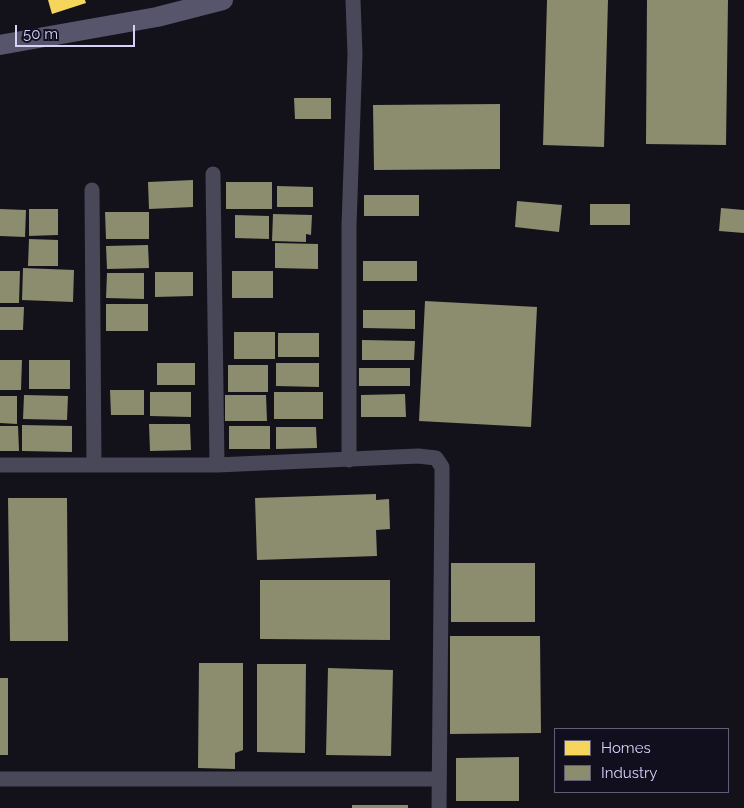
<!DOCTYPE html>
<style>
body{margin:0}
#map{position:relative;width:744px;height:808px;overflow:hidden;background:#13121a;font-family:Raleway,sans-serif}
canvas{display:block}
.legend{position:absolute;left:554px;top:728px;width:175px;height:65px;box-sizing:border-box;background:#110f1d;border:1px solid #605d75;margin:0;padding:6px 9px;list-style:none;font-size:15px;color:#d6d1f9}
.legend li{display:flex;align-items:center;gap:10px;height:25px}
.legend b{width:25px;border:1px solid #605d75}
.scale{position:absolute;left:15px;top:25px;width:120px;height:22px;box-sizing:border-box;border:2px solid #d6d1f9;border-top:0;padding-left:6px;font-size:15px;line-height:18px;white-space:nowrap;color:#d6d1f9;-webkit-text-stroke:4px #110f1d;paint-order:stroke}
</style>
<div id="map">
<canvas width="744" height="808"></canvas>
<ul class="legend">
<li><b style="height:14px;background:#f6d55c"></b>Homes</li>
<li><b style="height:14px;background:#8c8c6e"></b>Industry</li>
</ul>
<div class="scale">50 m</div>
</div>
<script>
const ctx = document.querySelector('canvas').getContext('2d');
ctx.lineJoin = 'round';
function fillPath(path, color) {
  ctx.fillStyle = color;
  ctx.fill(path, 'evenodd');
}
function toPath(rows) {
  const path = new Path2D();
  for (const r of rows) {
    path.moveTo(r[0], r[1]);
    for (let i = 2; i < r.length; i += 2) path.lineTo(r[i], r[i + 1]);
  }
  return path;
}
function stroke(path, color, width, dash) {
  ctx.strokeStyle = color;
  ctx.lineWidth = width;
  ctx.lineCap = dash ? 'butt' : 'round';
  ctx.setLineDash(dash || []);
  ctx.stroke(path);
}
const homes = toPath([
 [48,0,85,0,86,3,52,14]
]);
const industry = toPath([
 [547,0,608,0,604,147,543,145],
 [647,0,728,0,726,145,646,144],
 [294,98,331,98,331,119,295,119],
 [500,104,500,169,374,170,373,105],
 [193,180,193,207,149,209,148,182],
 [226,182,272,182,272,209,226,209],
 [277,186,313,187,313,207,277,207],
 [364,195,419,195,419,216,364,216],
 [517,201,562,205,559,232,515,227],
 [590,204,630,204,630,225,590,225],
 [721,208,744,210,744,233,719,231],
 [0,209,26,210,25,237,0,236],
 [29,209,58,209,58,235,29,236],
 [105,212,149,212,149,239,106,239],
 [273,214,312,215,311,235,306,234,306,242,272,241],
 [235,215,269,216,269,239,235,238],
 [29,239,58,240,58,266,28,266],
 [275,243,318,244,318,269,275,268],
 [148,245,149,268,107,269,106,246],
 [363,261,417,261,417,281,363,281],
 [23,268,74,270,73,302,22,300],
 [0,271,20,271,19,303,0,303],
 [232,271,273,271,273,298,232,298],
 [155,272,193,272,193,296,155,297],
 [107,273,144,273,144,299,106,298],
 [425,301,537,307,531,427,419,421],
 [106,304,148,304,148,331,106,331],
 [0,307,24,307,23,330,0,330],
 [363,310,415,310,415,329,363,328],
 [234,332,275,332,275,359,234,359],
 [278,333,319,333,319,357,278,357],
 [362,340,415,341,414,360,362,360],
 [0,360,22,360,21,390,0,390],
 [29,360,70,360,70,389,29,389],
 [157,363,195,363,195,385,157,385],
 [276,363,319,363,319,387,276,386],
 [228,365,268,365,268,392,228,392],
 [359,368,410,368,410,386,359,386],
 [110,390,144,390,144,415,111,415],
 [150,392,191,392,191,417,150,416],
 [274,392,323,392,323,419,274,419],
 [405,394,406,417,361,417,361,395],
 [24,395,68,396,67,420,23,419],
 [225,395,266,395,267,421,225,421],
 [0,396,17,396,17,424,0,423],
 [149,424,190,424,191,450,150,451],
 [22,425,72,426,72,452,22,451],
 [0,426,18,426,19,451,0,451],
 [229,426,270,426,270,449,229,449],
 [276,427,316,427,317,448,276,449],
 [376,494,376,500,389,499,390,529,376,530,377,556,257,560,255,498],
 [8,498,67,498,68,641,10,641],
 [451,563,535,563,535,622,451,622],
 [260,580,390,580,390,640,260,639],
 [450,636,540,636,541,733,450,734],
 [199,663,243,663,243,750,235,753,235,769,198,768],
 [257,664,306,664,305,753,257,752],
 [328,668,393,670,391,756,326,755],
 [0,678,8,678,8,755,0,755],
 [519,757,519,801,456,801,456,758],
 [352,805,408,805,408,808,352,808]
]);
const street = toPath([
 [213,174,217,465],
 [92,190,94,465],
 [349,460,349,225,355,54,353,0],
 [0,465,217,465,418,456,436,458,442,467,442,487,439,808],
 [0,779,439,779]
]);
const secondary = toPath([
 [0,45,157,17,223,0]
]);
fillPath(homes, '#f6d55c');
fillPath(industry, '#8c8c6e');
stroke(street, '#494859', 15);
stroke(secondary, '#56556c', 20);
</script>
